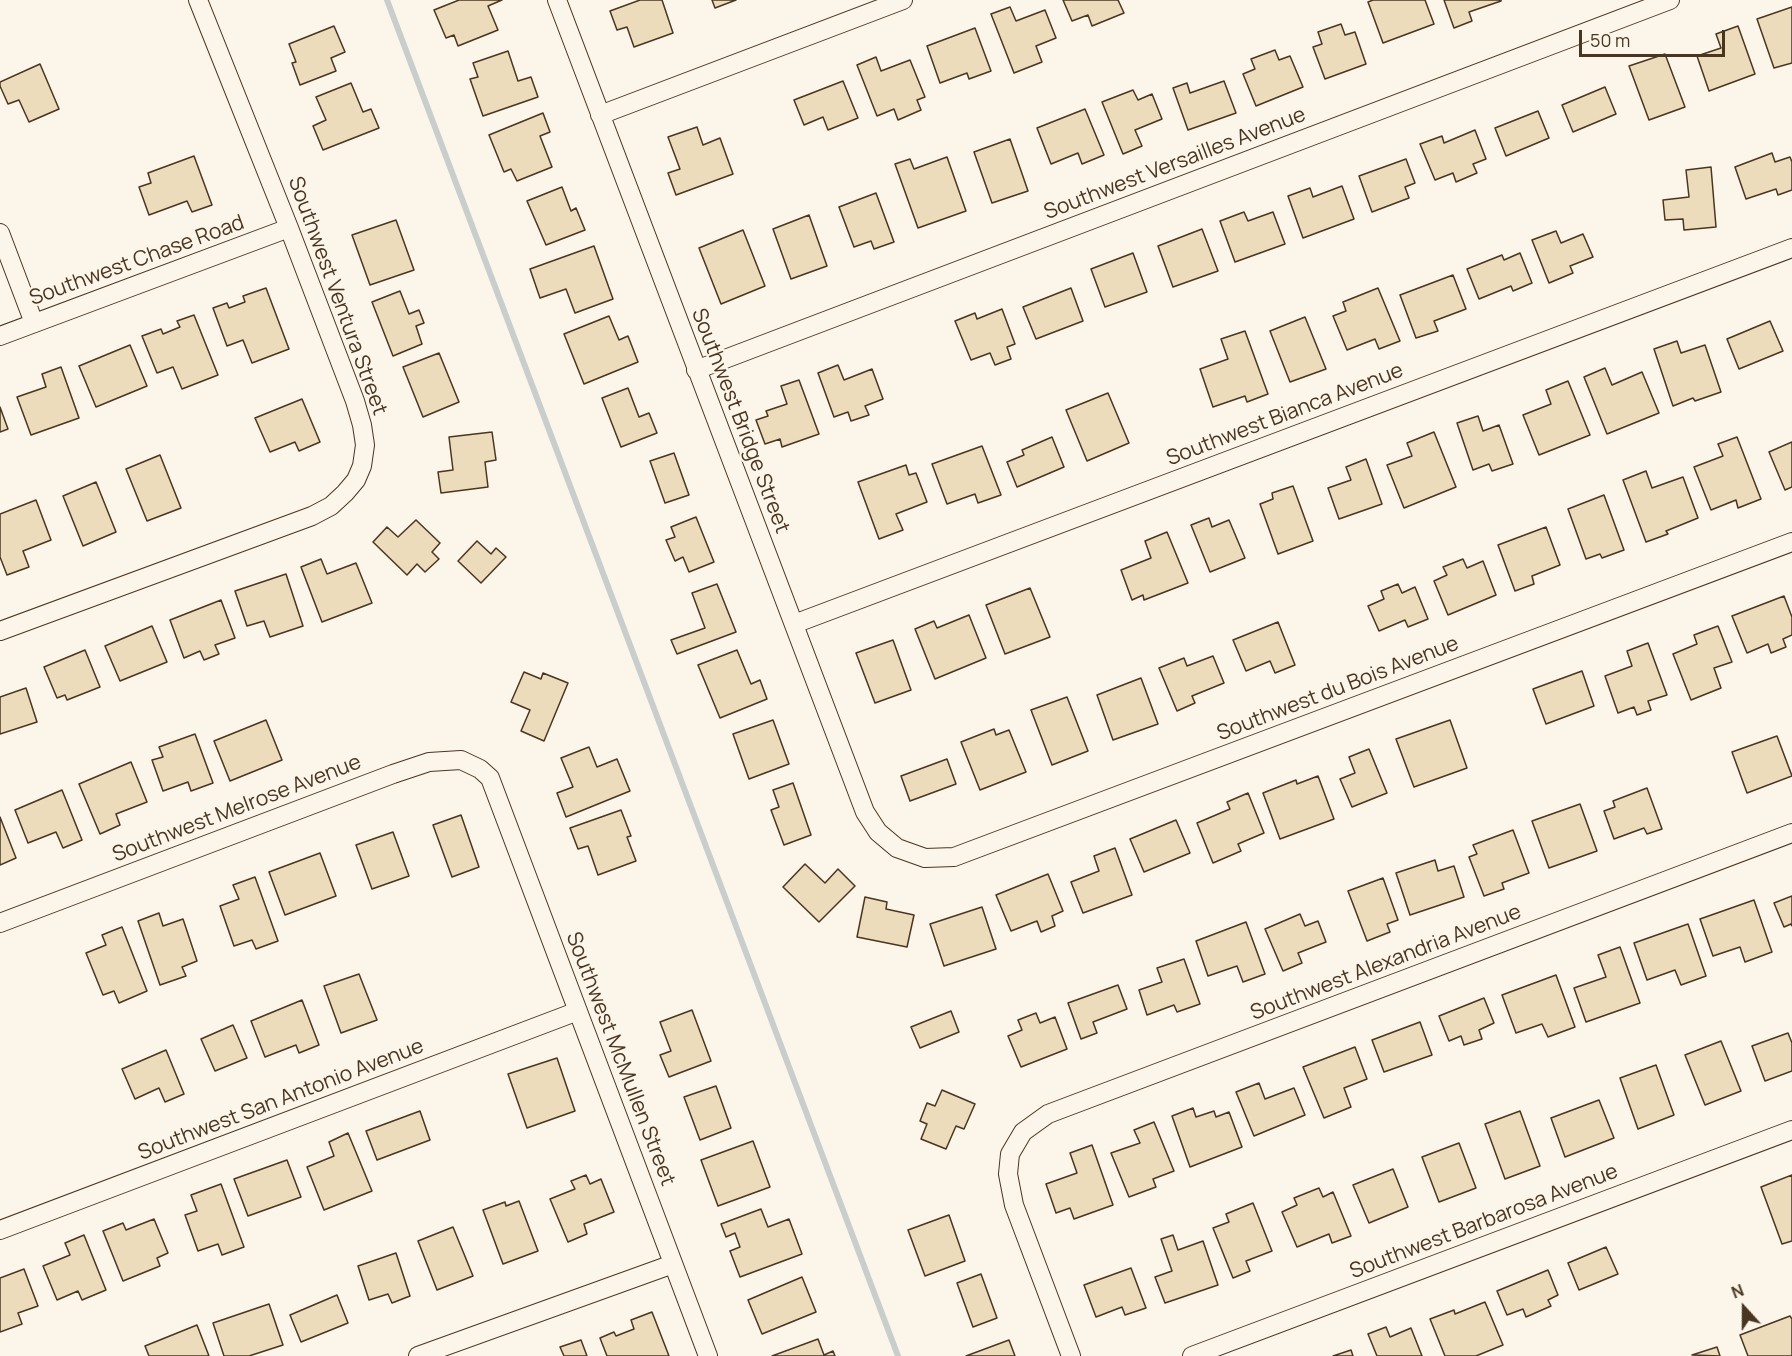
<!DOCTYPE html>
<style>
body{margin:0}
#map{position:relative;width:1792px;height:1356px;overflow:hidden;background:#fbf6e9;font-family:Manrope,sans-serif}
canvas{display:block}
.north{position:absolute;left:1714px;top:1278px;width:60px;height:60px;-webkit-text-stroke:4px #fbf6e9;paint-order:stroke;rotate:339deg;font-size:16px;font-weight:700;line-height:24px;text-align:center;color:#4a3520}
.north::after{content:'';display:block;margin:auto;width:21px;height:27px;background:#4a3520;clip-path:polygon(50% 0,100% 100%,50% 72%,0 100%)}
.scale{position:absolute;left:1579px;top:30px;width:146px;height:27px;box-sizing:border-box;border:3px solid #4a3520;border-top:0;padding-left:8px;font-size:18px;line-height:21px;white-space:nowrap;color:#4a3520;-webkit-text-stroke:4px #fbf6e9;paint-order:stroke}
</style>
<div id="map">
<canvas width="1792" height="1356"></canvas>
<div class="north">N</div>
<div class="scale">50 m</div>
</div>
<script>
const ctx = document.querySelector('canvas').getContext('2d');
ctx.lineJoin = 'round';
function toPath(rows) {
  const path = new Path2D();
  for (const r of rows) {
    path.moveTo(r[0], r[1]);
    for (let i = 2; i < r.length; i += 2) path.lineTo(r[i], r[i + 1]);
  }
  return path;
}
function stroke(path, color, width, dash) {
  ctx.strokeStyle = color;
  ctx.lineWidth = width;
  ctx.lineCap = dash ? 'butt' : 'round';
  ctx.setLineDash(dash || []);
  ctx.stroke(path);
}
function fillPath(path, color) {
  ctx.fillStyle = color;
  ctx.fill(path, 'evenodd');
}
function drawText(font, color, halo, rows, align = 'center') {
  ctx.font = font + ' Manrope,sans-serif';
  ctx.lineWidth = 4.5;
  ctx.setLineDash([]);
  ctx.textBaseline = 'middle';
  ctx.strokeStyle = halo;
  ctx.fillStyle = color;
  for (const [text, x, y, turn = 0] of rows) {
    ctx.save();
    ctx.translate(x, y);
    ctx.rotate((+turn || 0) * Math.PI / 180);
    ctx.textAlign = isNaN(turn) ? turn : align;
    if (halo) ctx.strokeText(text, 0, 0);
    ctx.fillText(text, 0, 0);
    ctx.restore();
  }
}
const stream = toPath([
 [387,0,898,1356]
]);
const building = toPath([
 [459,0,502,0,488,6,498,30,458,46,454,35,446,38,434,10,459,0],
 [640,0,662,0,673,33,634,47,627,27,617,30,610,11,640,0],
 [712,0,736,0,715,8,712,0],
 [1063,0,1118,0,1124,13,1092,26,1088,15,1072,21,1063,0],
 [1373,0,1425,0,1434,24,1383,43,1368,2,1373,0],
 [1444,0,1501,0,1501,1,1469,12,1472,21,1454,28,1444,0],
 [1010,7,1016,21,1045,10,1056,38,1036,46,1042,62,1014,73,991,14,1010,7],
 [1792,7,1792,63,1774,68,1757,19,1792,7],
 [1341,24,1345,35,1355,32,1366,64,1325,79,1313,47,1322,44,1318,32,1341,24],
 [334,26,345,52,331,58,336,71,300,85,292,63,296,62,289,44,334,26],
 [1738,26,1755,74,1709,91,1697,56,1721,48,1716,34,1738,26],
 [975,28,991,71,969,79,967,73,940,83,927,46,975,28],
 [1275,50,1279,60,1290,56,1303,87,1256,106,1243,74,1255,69,1251,59,1275,50],
 [508,51,518,81,531,77,538,97,483,116,470,79,478,77,473,63,508,51],
 [1665,54,1685,107,1649,120,1629,66,1665,54],
 [876,57,881,71,910,60,925,97,917,100,921,110,898,120,894,109,877,116,857,65,876,57],
 [40,64,59,109,29,122,19,100,8,104,0,86,0,82,40,64],
 [843,81,858,118,828,130,823,117,804,125,794,100,843,81],
 [1224,81,1236,113,1188,130,1173,88,1187,83,1190,93,1224,81],
 [351,83,363,112,371,109,379,128,323,150,313,126,326,120,316,97,351,83],
 [1605,87,1616,114,1573,132,1562,105,1605,87],
 [1133,90,1138,100,1152,94,1162,119,1135,130,1142,146,1123,154,1102,102,1133,90],
 [1085,109,1104,155,1082,164,1078,153,1051,164,1037,128,1085,109],
 [1538,111,1549,138,1506,156,1495,128,1538,111],
 [543,113,550,132,540,136,552,167,517,181,511,169,504,172,489,135,543,113],
 [697,127,703,145,720,138,733,174,676,195,668,173,680,169,668,137,697,127],
 [1475,130,1486,159,1473,164,1477,173,1456,182,1453,173,1435,180,1420,144,1442,136,1444,143,1475,130],
 [1010,139,1028,191,992,203,974,152,1010,139],
 [1772,153,1775,162,1790,157,1792,162,1792,190,1778,195,1776,189,1746,199,1735,167,1772,153],
 [194,156,212,205,192,212,187,201,149,215,139,187,151,183,148,173,194,156],
 [947,157,966,211,918,228,895,164,910,159,914,169,947,157],
 [1406,159,1415,183,1405,187,1409,198,1372,212,1359,176,1406,159],
 [1711,167,1716,227,1684,230,1683,219,1665,220,1663,200,1689,197,1686,170,1711,167],
 [1342,186,1354,219,1303,238,1288,196,1310,188,1313,197,1342,186],
 [562,187,571,211,576,208,585,230,546,245,527,201,562,187],
 [876,193,894,242,874,249,871,241,854,247,839,207,876,193],
 [1244,212,1248,221,1273,212,1285,244,1235,262,1220,221,1244,212],
 [809,215,827,266,791,279,773,229,809,215],
 [396,220,414,270,370,285,352,235,396,220],
 [1202,229,1218,271,1173,287,1158,246,1202,229],
 [743,230,765,286,721,304,699,248,743,230],
 [1556,231,1561,243,1583,234,1593,257,1570,266,1573,273,1549,283,1532,240,1556,231],
 [594,246,613,299,575,313,566,289,540,298,530,269,594,246],
 [1133,253,1147,292,1105,307,1091,269,1133,253],
 [1520,253,1532,283,1513,291,1511,286,1479,299,1467,269,1502,255,1504,260,1520,253],
 [1453,275,1466,309,1434,321,1438,331,1416,338,1400,295,1453,275],
 [266,288,289,349,252,363,243,340,227,346,213,308,227,303,229,308,245,302,243,296,266,288],
 [1071,288,1083,321,1036,339,1023,307,1071,288],
 [1378,288,1400,341,1379,349,1375,339,1347,350,1333,316,1346,311,1343,302,1378,288],
 [400,291,409,314,419,310,424,323,416,326,422,344,393,356,372,302,400,291],
 [1002,309,1015,344,1007,347,1011,359,995,365,990,353,971,360,955,321,975,313,977,319,1002,309],
 [194,315,218,375,182,389,173,367,157,373,142,336,161,329,163,334,180,327,177,321,194,315],
 [609,316,619,340,628,336,638,362,584,384,564,334,609,316],
 [1305,317,1326,369,1290,382,1270,331,1305,317],
 [1770,321,1783,351,1739,369,1727,339,1770,321],
 [1245,331,1268,394,1247,402,1245,396,1213,407,1200,369,1228,359,1221,339,1245,331],
 [1677,341,1681,353,1705,345,1721,392,1695,401,1693,398,1673,406,1654,349,1677,341],
 [130,345,147,386,96,407,79,366,130,345],
 [439,353,459,402,423,417,403,367,439,353],
 [838,365,844,380,872,369,883,399,865,406,869,415,851,421,848,412,834,417,818,373,838,365],
 [61,367,79,418,31,435,17,397,46,387,42,374,61,367],
 [1605,368,1612,385,1642,372,1659,413,1607,434,1584,377,1605,368],
 [799,380,819,434,782,447,780,439,765,444,756,420,768,416,766,411,787,404,781,386,799,380],
 [1568,381,1590,435,1539,455,1523,415,1551,404,1546,390,1568,381],
 [628,388,639,417,649,413,657,433,621,447,602,398,628,388],
 [1108,393,1129,443,1087,461,1066,410,1108,393],
 [302,399,320,442,299,451,295,442,270,452,255,418,302,399],
 [0,407,8,429,0,432,0,407],
 [1478,416,1483,431,1499,425,1513,464,1492,471,1489,464,1473,470,1457,423,1478,416],
 [492,432,496,460,485,462,488,487,441,493,438,472,453,470,449,437,492,432],
 [1434,432,1456,487,1404,508,1387,465,1412,456,1407,443,1434,432],
 [1052,437,1064,467,1017,487,1007,462,1024,455,1022,450,1052,437],
 [1737,437,1761,499,1738,508,1736,500,1711,510,1694,467,1723,456,1718,444,1737,437],
 [1792,442,1792,487,1785,490,1769,452,1792,442],
 [982,446,1001,495,978,503,975,494,947,504,932,464,982,446],
 [674,453,689,495,665,503,650,461,674,453],
 [160,455,181,508,147,521,126,469,160,455],
 [1366,459,1382,504,1339,519,1328,488,1351,480,1346,467,1366,459],
 [906,465,909,475,916,473,927,502,896,514,903,530,879,539,858,482,906,465],
 [1646,471,1652,488,1683,477,1698,518,1666,531,1668,534,1646,542,1623,480,1646,471],
 [96,482,116,532,83,546,63,496,96,482],
 [1293,486,1313,541,1278,554,1260,504,1273,499,1272,493,1293,486],
 [1604,495,1624,550,1602,558,1600,554,1586,559,1568,509,1604,495],
 [36,500,51,540,23,551,29,567,7,575,0,557,0,514,36,500],
 [696,517,714,562,689,572,683,557,675,561,666,540,675,537,671,527,696,517],
 [1209,518,1212,527,1229,520,1245,558,1210,572,1191,525,1209,518],
 [416,520,440,543,432,552,439,559,425,572,417,564,407,575,373,542,387,527,398,537,416,520],
 [1546,527,1560,565,1532,576,1534,584,1515,591,1498,545,1546,527],
 [1167,532,1188,583,1144,600,1143,595,1132,600,1121,570,1151,558,1145,541,1167,532],
 [477,541,491,554,496,548,506,557,481,583,458,561,477,541],
 [321,559,327,574,356,563,372,603,322,622,301,567,321,559],
 [1463,559,1467,568,1483,561,1496,595,1448,615,1434,581,1447,575,1443,567,1463,559],
 [286,574,303,626,270,637,264,621,247,626,235,591,286,574],
 [717,584,736,632,677,654,671,640,705,628,692,593,717,584],
 [1398,584,1402,593,1415,587,1428,619,1408,627,1405,620,1379,631,1368,606,1384,599,1381,591,1398,584],
 [1030,588,1050,637,1005,654,986,605,1030,588],
 [1784,596,1792,617,1792,635,1783,639,1786,647,1771,653,1768,644,1747,653,1732,616,1784,596],
 [221,600,235,638,215,645,219,654,204,660,200,651,184,658,170,620,221,600],
 [969,615,986,658,935,679,915,629,934,621,937,628,969,615],
 [1278,622,1295,665,1275,673,1270,661,1246,671,1233,640,1278,622],
 [152,626,167,662,120,681,105,646,152,626],
 [1718,626,1732,662,1714,668,1721,688,1691,700,1673,654,1697,644,1694,635,1718,626],
 [893,640,911,690,875,703,856,653,893,640],
 [1648,643,1667,695,1648,701,1651,710,1637,715,1634,707,1618,713,1605,676,1632,666,1627,651,1648,643],
 [85,650,100,687,67,700,65,695,57,698,44,667,85,650],
 [737,650,751,684,760,680,767,699,720,718,698,665,737,650],
 [1213,656,1224,683,1192,696,1195,703,1177,711,1159,668,1184,658,1187,666,1213,656],
 [1582,671,1594,706,1546,724,1533,689,1582,671],
 [524,672,541,679,543,673,568,683,544,741,521,731,530,710,511,702,524,672],
 [1141,678,1158,724,1113,740,1097,695,1141,678],
 [26,688,37,722,0,734,0,697,26,688],
 [1067,697,1088,751,1052,765,1031,710,1067,697],
 [266,720,282,760,230,781,214,741,266,720],
 [773,720,789,764,749,779,733,734,773,720],
 [1450,720,1467,768,1414,787,1396,739,1450,720],
 [994,729,996,735,1009,730,1026,772,980,790,961,742,994,729],
 [195,734,213,783,191,791,188,782,163,791,152,760,163,757,159,747,195,734],
 [1777,736,1792,776,1747,793,1732,752,1777,736],
 [589,747,597,767,617,759,630,791,566,817,557,793,573,787,561,758,589,747],
 [1369,749,1387,793,1352,807,1340,779,1355,773,1349,757,1369,749],
 [947,759,956,784,910,801,901,776,947,759],
 [131,762,147,802,116,814,120,825,100,834,79,784,131,762],
 [1318,776,1334,819,1280,839,1263,793,1296,780,1297,784,1318,776],
 [793,783,811,835,784,845,771,810,779,807,773,790,793,783],
 [1647,788,1662,829,1647,834,1644,828,1614,839,1604,811,1615,807,1613,801,1647,788],
 [62,790,82,840,63,848,56,832,28,843,15,810,62,790],
 [1248,793,1264,833,1238,844,1241,851,1213,863,1197,823,1230,809,1227,802,1248,793],
 [1580,804,1597,851,1549,868,1532,821,1580,804],
 [621,810,631,836,627,837,636,861,598,875,588,846,578,849,570,828,621,810],
 [461,815,479,867,452,877,433,825,461,815],
 [0,817,16,858,0,865,0,817],
 [1176,820,1190,853,1144,872,1130,839,1176,820],
 [1513,830,1529,873,1502,883,1504,889,1484,896,1469,857,1477,854,1473,845,1513,830],
 [393,832,409,876,372,889,356,845,393,832],
 [1115,848,1132,895,1083,913,1071,882,1099,871,1094,856,1115,848],
 [320,853,336,896,285,915,269,872,320,853],
 [1435,860,1438,871,1454,866,1464,897,1410,915,1396,873,1435,860],
 [805,864,825,883,838,869,855,886,819,922,783,887,805,864],
 [1048,874,1063,911,1052,916,1055,926,1041,932,1037,921,1011,931,996,895,1048,874],
 [255,877,278,941,256,949,252,940,234,946,220,906,239,899,233,885,255,877],
 [1383,878,1398,920,1387,924,1390,932,1367,941,1348,891,1383,878],
 [1792,896,1792,926,1791,924,1784,927,1774,903,1792,896],
 [865,897,887,902,886,909,914,915,907,947,857,937,865,897],
 [1754,900,1772,952,1745,962,1740,947,1713,956,1700,919,1754,900],
 [982,907,996,949,944,966,930,924,982,907],
 [159,913,163,926,183,919,197,961,182,967,186,976,160,985,138,921,159,913],
 [1300,914,1305,926,1318,921,1326,942,1298,953,1302,963,1283,971,1265,929,1300,914],
 [1246,922,1265,974,1243,982,1237,966,1208,976,1196,941,1246,922],
 [1688,924,1706,976,1681,985,1675,970,1647,980,1634,943,1688,924],
 [122,927,147,991,119,1003,114,991,103,995,86,953,106,945,102,935,122,927],
 [1620,947,1640,1003,1586,1022,1574,988,1606,977,1598,955,1620,947],
 [1184,959,1200,1004,1177,1012,1174,1005,1147,1015,1139,990,1162,982,1157,968,1184,959],
 [359,974,377,1020,341,1033,324,986,359,974],
 [1556,975,1575,1027,1548,1037,1542,1024,1516,1033,1502,995,1556,975],
 [1118,985,1127,1009,1093,1022,1097,1033,1081,1039,1068,1003,1118,985],
 [1484,998,1494,1023,1479,1030,1482,1039,1464,1045,1461,1036,1449,1041,1439,1016,1484,998],
 [302,1000,319,1045,299,1053,296,1045,265,1057,251,1021,302,1000],
 [692,1010,711,1061,669,1077,660,1055,671,1051,660,1022,692,1010],
 [951,1011,959,1032,920,1048,911,1027,951,1011],
 [1036,1013,1040,1023,1055,1017,1067,1049,1021,1067,1008,1036,1022,1030,1018,1020,1036,1013],
 [1420,1022,1432,1055,1384,1072,1372,1040,1420,1022],
 [233,1025,247,1058,215,1071,201,1039,233,1025],
 [1788,1033,1792,1043,1792,1071,1765,1081,1752,1046,1788,1033],
 [1721,1041,1741,1091,1705,1105,1685,1055,1721,1041],
 [1355,1047,1367,1079,1344,1088,1351,1107,1324,1118,1303,1067,1355,1047],
 [166,1050,184,1094,165,1102,159,1088,135,1099,122,1069,166,1050],
 [557,1058,575,1111,527,1128,508,1074,557,1058],
 [1656,1065,1674,1115,1638,1129,1620,1078,1656,1065],
 [1259,1083,1265,1099,1294,1088,1305,1115,1254,1136,1236,1092,1259,1083],
 [716,1086,731,1128,700,1140,684,1097,716,1086],
 [942,1090,975,1104,964,1129,956,1126,946,1149,921,1139,927,1124,920,1121,927,1103,935,1106,942,1090],
 [1599,1100,1614,1138,1565,1157,1551,1118,1599,1100],
 [1193,1108,1196,1117,1214,1111,1216,1117,1229,1112,1242,1147,1190,1167,1172,1116,1193,1108],
 [420,1111,430,1140,377,1160,366,1131,420,1111],
 [1520,1111,1540,1166,1505,1179,1485,1124,1520,1111],
 [1154,1122,1174,1171,1153,1179,1156,1187,1129,1197,1111,1153,1140,1143,1134,1130,1154,1122],
 [348,1133,372,1191,324,1210,307,1167,334,1156,329,1142,348,1133],
 [753,1141,770,1187,718,1206,701,1160,753,1141],
 [1459,1143,1476,1188,1439,1202,1422,1157,1459,1143],
 [1092,1145,1113,1205,1074,1219,1070,1208,1056,1213,1046,1184,1077,1173,1070,1153,1092,1145],
 [287,1160,301,1197,248,1216,234,1179,287,1160],
 [1393,1169,1408,1207,1369,1223,1353,1185,1393,1169],
 [586,1175,590,1184,601,1179,614,1212,584,1224,587,1234,568,1242,550,1199,575,1189,571,1181,586,1175],
 [1792,1175,1792,1241,1782,1244,1761,1187,1792,1175],
 [221,1184,244,1247,222,1255,218,1244,198,1251,185,1215,197,1211,191,1195,221,1184],
 [1319,1188,1323,1197,1333,1192,1351,1236,1332,1243,1329,1234,1297,1247,1282,1212,1297,1205,1294,1198,1319,1188],
 [519,1201,538,1251,503,1264,483,1210,505,1202,506,1206,519,1201],
 [1253,1203,1272,1251,1246,1261,1250,1271,1233,1278,1213,1228,1229,1222,1226,1214,1253,1203],
 [761,1209,768,1227,789,1219,802,1254,740,1277,730,1251,740,1247,735,1233,726,1237,721,1224,761,1209],
 [949,1215,965,1261,925,1276,908,1230,949,1215],
 [154,1219,168,1253,157,1258,160,1266,123,1281,103,1231,123,1223,126,1230,154,1219],
 [453,1227,473,1276,437,1290,418,1241,453,1227],
 [84,1235,106,1290,82,1300,78,1291,57,1300,43,1266,70,1255,65,1243,84,1235],
 [1173,1235,1178,1250,1203,1241,1218,1285,1165,1303,1155,1277,1172,1271,1161,1239,1173,1235],
 [1606,1247,1618,1274,1579,1290,1568,1263,1606,1247],
 [396,1253,410,1296,392,1303,388,1294,369,1300,358,1266,396,1253],
 [1131,1268,1146,1308,1125,1315,1122,1307,1096,1317,1084,1285,1131,1268],
 [24,1269,38,1306,18,1313,22,1324,0,1332,0,1278,24,1269],
 [1548,1270,1558,1295,1548,1300,1551,1306,1526,1317,1523,1309,1507,1315,1497,1291,1548,1270],
 [981,1274,997,1318,973,1327,957,1283,981,1274],
 [802,1277,816,1312,762,1334,748,1300,802,1277],
 [337,1295,348,1323,301,1342,290,1315,337,1295],
 [1485,1302,1503,1345,1476,1356,1445,1356,1430,1319,1454,1310,1455,1314,1485,1302],
 [269,1304,283,1345,249,1356,224,1356,213,1323,269,1304],
 [652,1312,669,1356,607,1356,600,1338,614,1332,616,1336,634,1329,631,1320,652,1312],
 [1790,1316,1792,1319,1792,1356,1748,1356,1740,1335,1790,1316],
 [197,1325,209,1356,149,1356,145,1346,197,1325],
 [1386,1327,1390,1337,1411,1328,1422,1356,1377,1356,1368,1334,1386,1327],
 [818,1339,824,1355,833,1351,835,1356,772,1356,818,1339],
 [581,1340,587,1356,564,1356,560,1347,581,1340],
 [1009,1340,1015,1356,966,1356,1009,1340],
 [1717,1347,1720,1356,1692,1355,1717,1347],
 [1351,1350,1353,1356,1333,1356,1351,1350]
]);
const minor = toPath([
 [557,0,865,812,878,832,897,848,925,858,954,857,1792,542],
 [600,115,903,0],
 [0,233,34,323],
 [0,336,289,228],
 [696,370,1670,0],
 [794,624,1792,248],
 [0,631,312,516,331,506,345,493,356,480,362,466,365,445,362,425,355,401,289,228,198,0],
 [0,923,393,774,429,762,461,760,480,769,490,778,708,1356],
 [0,1230,578,1011],
 [418,1356,673,1264],
 [1071,1356,1014,1205,1008,1174,1010,1154,1023,1132,1048,1114,1792,833],
 [1192,1356,1792,1130]
]);
const streetNames = [
 ["Southwest Versailles Avenue",1175,164,-21],
 ["Southwest Chase Road",137,261,-20],
 ["Southwest Ventura Street",337,296,70],
 ["Southwest Bianca Avenue",1285,415,-21],
 ["Southwest Bridge Street",740,421,69],
 ["Southwest du Bois Avenue",1338,689,-21],
 ["Southwest Melrose Avenue",237,809,-21],
 ["Southwest Alexandria Avenue",1386,963,-21],
 ["Southwest McMullen Street",620,1059,69],
 ["Southwest San Antonio Avenue",281,1100,-21],
 ["Southwest Barbarosa Avenue",1484,1222,-21]
];
stroke(stream, '#c9cecd', 6);
fillPath(building, '#ecdcbc');
stroke(building, '#4a3520', 1.5);
stroke(minor, '#4a3520', 20);
stroke(minor, '#fbf6e9', 18);
drawText('21px', '#4a3520', '#fbf6e9', streetNames);
</script>
